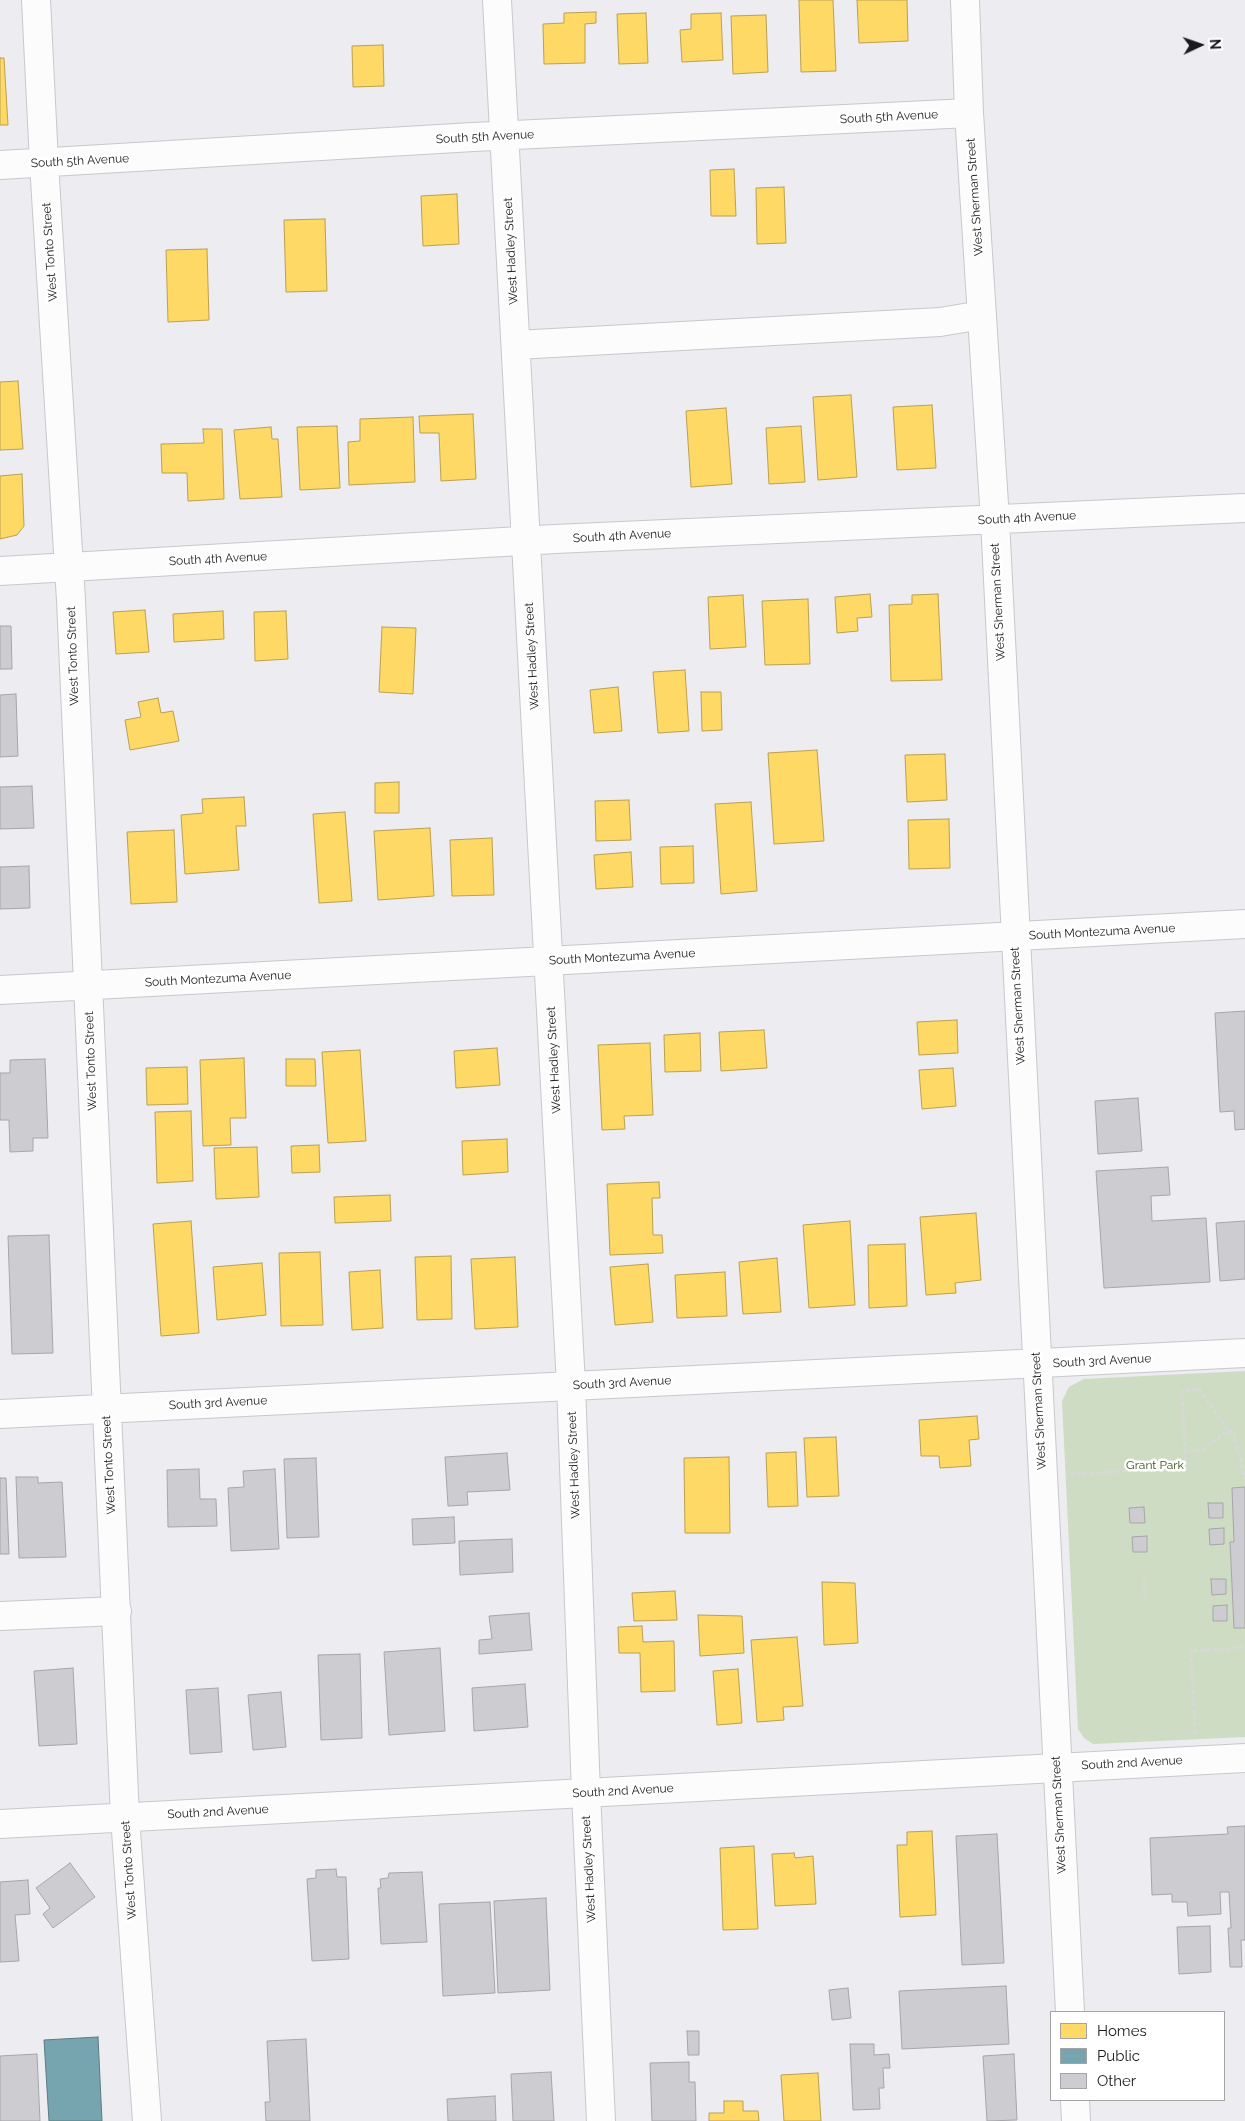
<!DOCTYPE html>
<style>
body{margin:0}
#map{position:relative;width:1245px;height:2121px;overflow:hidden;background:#ececf1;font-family:Raleway,sans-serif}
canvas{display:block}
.legend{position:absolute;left:1050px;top:2011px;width:175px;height:90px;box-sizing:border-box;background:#fff;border:1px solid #a4a4a5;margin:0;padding:6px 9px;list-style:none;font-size:15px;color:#1b1b1e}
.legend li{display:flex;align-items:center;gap:10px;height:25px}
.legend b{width:25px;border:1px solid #a4a4a5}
.north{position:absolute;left:1175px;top:20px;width:50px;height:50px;-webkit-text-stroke:4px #fff;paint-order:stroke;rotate:87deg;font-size:14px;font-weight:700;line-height:20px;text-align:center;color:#1b1b1e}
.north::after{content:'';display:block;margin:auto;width:18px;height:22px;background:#1b1b1e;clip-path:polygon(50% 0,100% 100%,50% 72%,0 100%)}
</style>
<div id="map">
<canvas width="1245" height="2121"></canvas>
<ul class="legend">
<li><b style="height:14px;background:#ffd966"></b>Homes</li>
<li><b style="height:14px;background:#76a5af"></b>Public</li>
<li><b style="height:14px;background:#cdcdd1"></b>Other</li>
</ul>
<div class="north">N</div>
</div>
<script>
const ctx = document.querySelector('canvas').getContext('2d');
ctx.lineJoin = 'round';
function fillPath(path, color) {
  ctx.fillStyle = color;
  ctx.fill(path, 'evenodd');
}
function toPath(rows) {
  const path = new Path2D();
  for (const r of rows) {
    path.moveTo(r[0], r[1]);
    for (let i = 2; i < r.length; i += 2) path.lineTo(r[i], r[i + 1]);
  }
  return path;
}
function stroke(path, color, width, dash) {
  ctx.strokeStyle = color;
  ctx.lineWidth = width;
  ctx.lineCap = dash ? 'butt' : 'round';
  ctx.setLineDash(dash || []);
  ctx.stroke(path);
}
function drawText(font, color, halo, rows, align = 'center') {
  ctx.font = font + ' Raleway,sans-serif';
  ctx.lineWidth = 5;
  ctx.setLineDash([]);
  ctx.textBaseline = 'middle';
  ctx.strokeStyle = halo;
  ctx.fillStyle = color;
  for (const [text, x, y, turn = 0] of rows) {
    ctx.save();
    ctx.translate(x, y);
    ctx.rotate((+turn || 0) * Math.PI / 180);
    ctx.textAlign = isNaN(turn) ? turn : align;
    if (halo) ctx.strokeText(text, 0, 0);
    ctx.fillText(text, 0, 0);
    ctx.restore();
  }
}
const green = toPath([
 [1245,1371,1245,1737,1093,1744,1084,1738,1078,1729,1062,1401,1069,1387,1084,1379]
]);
const homes = toPath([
 [799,0,833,0,836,71,801,72,799,0],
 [857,0,907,0,908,41,859,43,857,0],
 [596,12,596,23,585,24,585,63,544,64,543,24,564,23,564,13,596,12],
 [646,13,648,63,619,64,617,14,646,13],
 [721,13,723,60,682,62,680,30,691,29,691,14,721,13],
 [766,15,768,72,733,74,731,16,766,15],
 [383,45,384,86,353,87,352,46,383,45],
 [0,58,4,58,8,125,0,125,0,58],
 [734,169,736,216,711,216,710,170,734,169],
 [784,187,786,243,757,244,756,188,784,187],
 [457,194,459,244,423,246,421,196,457,194],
 [325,219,327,291,286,292,284,220,325,219],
 [207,249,209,320,168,322,166,250,207,249],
 [18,381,23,449,0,450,0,382,18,381],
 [851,395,857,477,818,480,813,397,851,395],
 [932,405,936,468,897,470,893,407,932,405],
 [726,408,732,484,691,487,686,411,726,408],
 [473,414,476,479,441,481,439,433,420,433,419,416,473,414],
 [413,417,415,482,349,485,348,442,360,441,360,419,413,417],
 [337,426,340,488,300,490,297,427,337,426],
 [801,426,805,482,769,484,766,428,801,426],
 [271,427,272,439,278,439,282,497,240,499,234,430,271,427],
 [203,429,222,429,224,499,188,501,187,473,162,473,161,444,204,443,203,429],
 [22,474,24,526,17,535,0,539,0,476,22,474],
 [870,594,872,617,857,618,858,631,837,633,835,597,870,594],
 [938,594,942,680,891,681,889,605,912,604,912,595,938,594],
 [743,595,746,647,710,649,708,597,743,595],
 [808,599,810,664,765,665,762,601,808,599],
 [145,610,149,652,116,654,113,612,145,610],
 [223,611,224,639,174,642,173,614,223,611],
 [286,611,288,659,255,661,254,612,286,611],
 [382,627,416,628,413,694,379,692,382,627],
 [685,670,689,731,658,733,653,672,685,670],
 [618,687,622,731,594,733,590,690,618,687],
 [701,692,721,692,722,730,702,731,701,692],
 [158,698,161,713,173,711,179,741,130,750,125,720,141,717,138,702,158,698],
 [817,750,824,841,774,844,768,753,817,750],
 [945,754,947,800,907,802,905,755,945,754],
 [399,782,399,813,375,813,375,783,399,782],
 [244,797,246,826,236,826,239,870,185,874,181,815,203,813,202,799,244,797],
 [629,800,631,840,596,841,595,801,629,800],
 [751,802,757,891,721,894,715,804,751,802],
 [345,812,352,901,319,903,313,814,345,812],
 [949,819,950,868,909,869,908,820,949,819],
 [430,828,434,896,378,900,374,831,430,828],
 [174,830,177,902,131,904,127,832,174,830],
 [492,838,494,895,452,896,450,840,492,838],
 [693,846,694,883,661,884,660,847,693,846],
 [631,852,633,887,596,889,594,855,631,852],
 [957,1020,958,1053,919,1055,917,1022,957,1020],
 [764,1030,767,1068,721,1071,719,1032,764,1030],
 [700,1033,701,1071,665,1072,664,1035,700,1033],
 [650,1043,653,1115,624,1116,625,1129,602,1130,598,1045,650,1043],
 [497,1048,500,1085,456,1088,454,1051,497,1048],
 [360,1050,366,1141,328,1143,322,1052,360,1050],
 [244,1058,246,1118,230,1118,231,1145,203,1146,200,1060,244,1058],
 [286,1059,315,1059,316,1086,286,1086,286,1059],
 [187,1067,188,1104,147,1105,146,1068,187,1067],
 [953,1068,956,1106,922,1109,919,1070,953,1068],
 [191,1111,193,1181,157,1183,155,1112,191,1111],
 [507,1139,508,1172,463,1175,462,1141,507,1139],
 [319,1145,320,1172,292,1173,291,1146,319,1145],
 [257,1147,259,1197,216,1199,214,1148,257,1147],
 [659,1182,660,1198,652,1198,653,1235,662,1235,663,1253,610,1255,607,1184,659,1182],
 [390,1195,391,1221,335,1223,334,1197,390,1195],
 [976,1213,981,1280,955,1283,956,1293,926,1295,920,1217,976,1213],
 [191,1221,199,1333,161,1336,153,1224,191,1221],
 [850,1221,855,1305,809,1308,803,1225,850,1221],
 [905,1244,907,1306,869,1308,868,1245,905,1244],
 [320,1252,323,1325,281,1326,279,1253,320,1252],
 [451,1256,452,1319,417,1320,415,1257,451,1256],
 [515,1257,518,1327,475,1329,471,1259,515,1257],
 [777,1258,781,1312,743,1314,739,1262,777,1258],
 [262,1263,266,1315,217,1320,213,1267,262,1263],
 [648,1264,653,1322,615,1325,610,1267,648,1264],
 [380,1270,383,1328,352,1330,349,1272,380,1270],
 [725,1272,727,1316,677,1318,675,1275,725,1272],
 [977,1416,979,1439,969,1440,971,1466,940,1468,939,1456,921,1456,919,1420,977,1416],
 [836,1437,839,1496,807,1497,804,1438,836,1437],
 [796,1452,798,1506,768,1507,766,1453,796,1452],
 [729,1457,730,1533,685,1533,684,1458,729,1457],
 [822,1582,855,1583,858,1643,824,1645,822,1582],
 [675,1591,677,1620,634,1621,632,1593,675,1591],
 [698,1615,742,1616,744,1653,700,1656,698,1615],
 [642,1626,643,1642,674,1641,675,1691,641,1692,640,1653,619,1653,618,1627,642,1626],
 [797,1637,803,1706,783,1707,784,1720,757,1722,751,1640,797,1637],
 [738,1669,742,1723,717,1725,713,1671,738,1669],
 [932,1831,936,1915,900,1917,897,1845,907,1845,907,1832,932,1831],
 [754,1846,758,1929,723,1930,720,1848,754,1846],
 [794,1853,795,1858,813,1856,816,1904,775,1906,772,1854,794,1853],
 [818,2073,821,2121,784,2121,781,2075,818,2073],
 [724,2101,743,2101,743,2111,758,2111,759,2121,709,2121,709,2113,724,2113,724,2101]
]);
const public = toPath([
 [98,2037,102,2121,49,2121,44,2040,98,2037]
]);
const building = toPath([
 [0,626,11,626,12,669,0,669,0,626],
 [16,694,18,756,0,757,0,695,16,694],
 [32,786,34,828,0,829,0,787,32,786],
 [29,866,30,908,0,909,0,867,29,866],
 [1245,1011,1245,1129,1235,1130,1234,1111,1220,1112,1215,1013,1245,1011],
 [45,1059,48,1138,33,1138,33,1151,10,1152,9,1120,0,1120,0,1073,10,1073,10,1060,45,1059],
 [1138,1098,1142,1151,1098,1154,1095,1101,1138,1098],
 [1168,1167,1170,1195,1151,1196,1152,1221,1206,1218,1210,1282,1104,1288,1096,1171,1168,1167],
 [1245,1221,1245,1279,1220,1281,1216,1223,1245,1221],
 [49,1235,53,1353,12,1354,8,1236,49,1235],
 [507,1453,510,1490,467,1492,468,1505,448,1506,445,1457,507,1453],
 [316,1458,319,1537,287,1538,284,1459,316,1458],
 [199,1469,200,1499,216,1499,217,1526,168,1527,167,1470,199,1469],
 [275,1469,279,1549,231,1551,228,1488,244,1487,243,1471,275,1469],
 [16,1477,38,1477,38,1483,62,1482,66,1557,19,1558,16,1477],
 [0,1478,6,1478,9,1554,0,1554,0,1478],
 [1245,1487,1245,1628,1234,1628,1230,1542,1234,1542,1232,1488,1245,1487],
 [1208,1503,1223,1503,1223,1518,1209,1518,1208,1503],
 [1144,1507,1145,1523,1130,1523,1129,1508,1144,1507],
 [454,1517,455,1543,413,1545,412,1519,454,1517],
 [1224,1528,1224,1544,1210,1545,1209,1529,1224,1528],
 [1147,1536,1147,1552,1133,1552,1132,1537,1147,1536],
 [512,1539,513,1572,460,1575,459,1541,512,1539],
 [1211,1579,1226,1579,1226,1594,1212,1595,1211,1579],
 [1227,1605,1227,1621,1213,1621,1213,1606,1227,1605],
 [529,1613,532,1650,479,1654,479,1640,492,1639,489,1616,529,1613],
 [440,1648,445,1731,389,1735,384,1652,440,1648],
 [360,1654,362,1738,321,1740,318,1655,360,1654],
 [73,1668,77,1744,39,1746,34,1671,73,1668],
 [525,1684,528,1727,474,1731,472,1688,525,1684],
 [218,1688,222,1752,190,1754,186,1690,218,1688],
 [281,1692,286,1747,253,1750,248,1695,281,1692],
 [1245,1826,1245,1940,1241,1940,1242,1967,1230,1967,1228,1928,1231,1928,1229,1892,1220,1892,1221,1914,1188,1916,1187,1902,1172,1902,1172,1894,1152,1895,1150,1838,1228,1834,1227,1827,1245,1826],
 [997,1834,1004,1963,962,1965,956,1836,997,1834],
 [70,1863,95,1897,53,1928,43,1914,50,1908,36,1888,70,1863],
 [336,1869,337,1877,346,1877,349,1959,312,1961,307,1879,316,1878,316,1870,336,1869],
 [422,1872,427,1942,381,1944,378,1888,381,1888,380,1879,388,1878,389,1873,422,1872],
 [28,1880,30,1914,15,1915,19,1961,0,1962,0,1882,28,1880],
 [546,1898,550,1990,498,1993,494,1901,546,1898],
 [490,1902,495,1993,443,1996,439,1904,490,1902],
 [1210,1926,1211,1972,1179,1974,1177,1927,1210,1926],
 [1006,1986,1009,2044,902,2049,899,1991,1006,1986],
 [848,1988,851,2018,832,2020,829,1990,848,1988],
 [687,2031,699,2031,699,2055,688,2055,687,2031],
 [306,2039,310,2121,266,2121,265,2102,270,2102,267,2041,306,2039],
 [850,2044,874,2044,874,2055,889,2054,890,2068,883,2068,884,2088,879,2088,880,2109,853,2110,850,2044],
 [37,2054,40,2121,0,2121,0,2056,37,2054],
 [1014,2054,1017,2120,987,2121,983,2056,1014,2054],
 [689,2062,689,2082,695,2082,696,2121,652,2121,650,2063,689,2062],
 [551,2072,554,2121,513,2121,511,2074,551,2072],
 [495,2096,496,2121,448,2121,447,2099,495,2096]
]);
const path = toPath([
 [1185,1452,1182,1391,1199,1389,1228,1430],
 [1070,1474,1186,1468,1185,1452,1202,1450,1228,1430,1234,1434,1245,1479],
 [1144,1577,1145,1600],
 [1195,1733,1191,1651,1245,1647]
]);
const minor = toPath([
 [36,0,44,163,71,600,125,1817,147,2121],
 [497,0,571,1385,586,1793,601,2121],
 [965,0,969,113,995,520,1070,2012],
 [0,165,473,137,969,113],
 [516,345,940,322,982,315],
 [0,571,555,539,1245,508],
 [0,990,1245,924],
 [0,1414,1245,1353],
 [0,1616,117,1611],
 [0,1824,1245,1758],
 [1075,2100,1076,2121]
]);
const streetNames = [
 ["South 5th Avenue",889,117,-3],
 ["South 5th Avenue",485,137,-3],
 ["South 5th Avenue",80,161,-3],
 ["West Sherman Street",975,197,-94],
 ["West Hadley Street",511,251,-93],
 ["West Tonto Street",50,252,-94],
 ["South 4th Avenue",1027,518,-3],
 ["South 4th Avenue",622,536,-3],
 ["South 4th Avenue",218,559,-3],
 ["West Sherman Street",998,602,-93],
 ["West Tonto Street",73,656,-92],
 ["West Hadley Street",532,656,-93],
 ["South Montezuma Avenue",1102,932,-3],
 ["South Montezuma Avenue",622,957,-3],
 ["South Montezuma Avenue",218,979,-3],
 ["West Sherman Street",1018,1006,-93],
 ["West Hadley Street",554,1060,-93],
 ["West Tonto Street",91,1061,-92],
 ["South 3rd Avenue",1102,1361,-3],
 ["South 3rd Avenue",622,1383,-3],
 ["South 3rd Avenue",218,1403,-3],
 ["West Sherman Street",1039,1411,-93],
 ["West Tonto Street",109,1465,-93],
 ["West Hadley Street",574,1465,-92],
 ["South 2nd Avenue",1132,1763,-3],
 ["South 2nd Avenue",623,1791,-3],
 ["South 2nd Avenue",218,1812,-3],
 ["West Sherman Street",1059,1815,-93],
 ["West Hadley Street",589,1869,-93],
 ["West Tonto Street",129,1870,-94]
];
const parkNames = [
 ["Grant Park",1155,1465]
];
fillPath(green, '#cedcc3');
fillPath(homes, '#ffd966');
stroke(homes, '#bba050', 1);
fillPath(public, '#76a5af');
stroke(public, '#5b7c84', 1);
fillPath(building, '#cdcdd1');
stroke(building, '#a6a6aa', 1);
stroke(minor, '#c8c8cc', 30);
stroke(path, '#d8d8d9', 3, [4, 2.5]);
stroke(minor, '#fcfcfd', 28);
drawText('12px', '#1b1b1e', '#fff', streetNames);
drawText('12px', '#375016', '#fff', parkNames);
</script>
